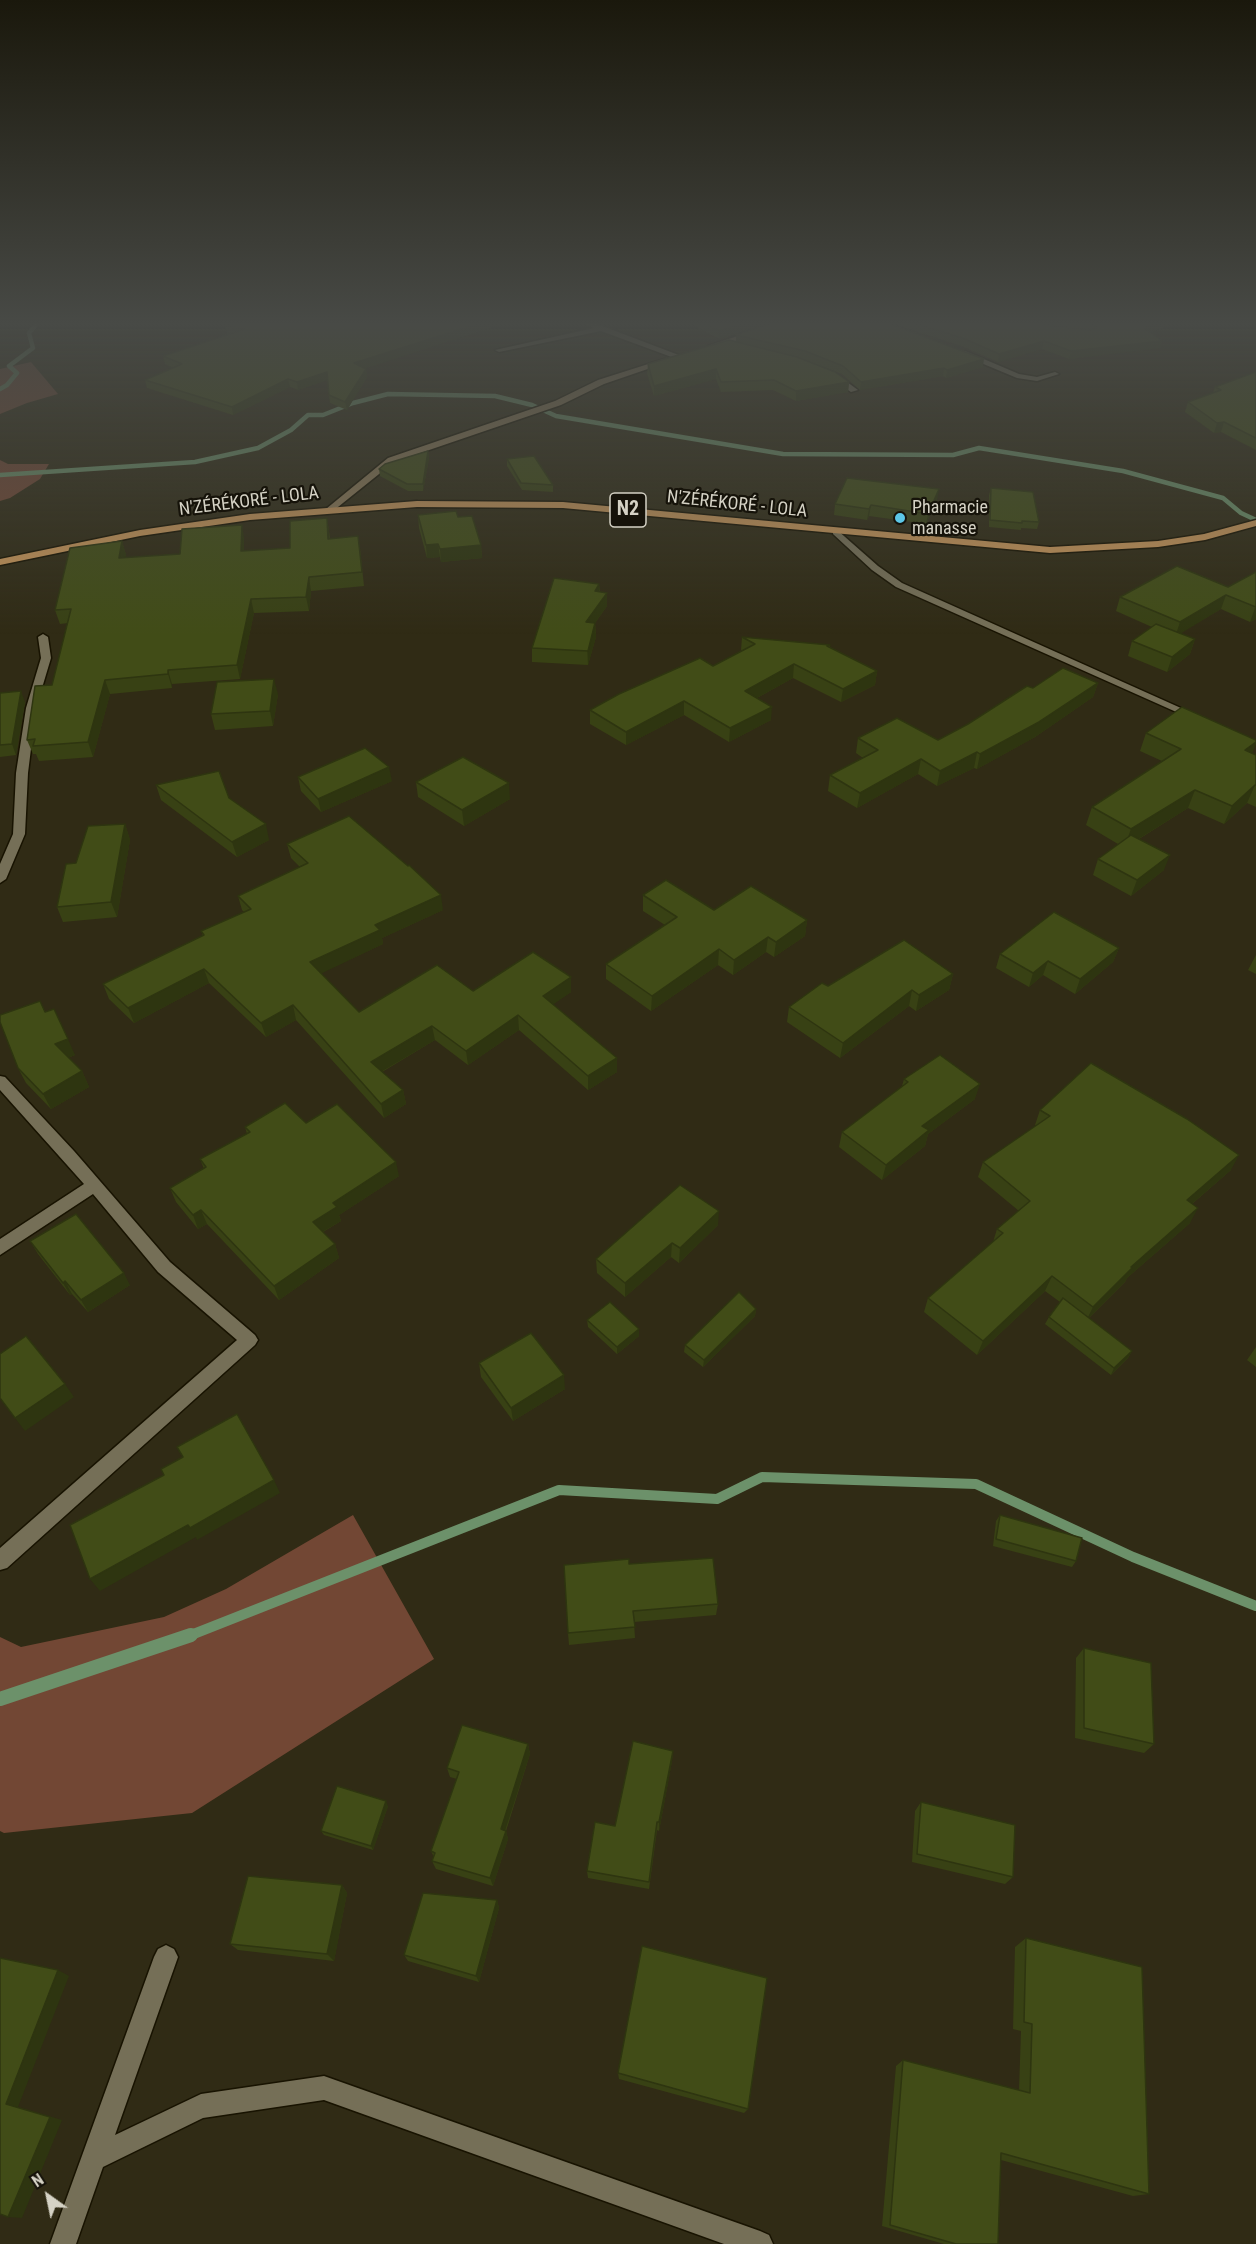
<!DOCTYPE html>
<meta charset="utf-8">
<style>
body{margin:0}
#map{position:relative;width:1256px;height:2244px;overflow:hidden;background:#302b15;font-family:"Roboto Condensed",sans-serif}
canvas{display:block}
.north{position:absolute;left:18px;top:2166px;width:60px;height:60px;-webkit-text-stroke:4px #16130a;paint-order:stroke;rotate:327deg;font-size:16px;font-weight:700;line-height:24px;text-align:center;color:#d5d2c5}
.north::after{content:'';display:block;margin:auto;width:21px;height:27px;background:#d5d2c5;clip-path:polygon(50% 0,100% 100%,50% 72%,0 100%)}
</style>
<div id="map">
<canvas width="1256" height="2244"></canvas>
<div class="north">N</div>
</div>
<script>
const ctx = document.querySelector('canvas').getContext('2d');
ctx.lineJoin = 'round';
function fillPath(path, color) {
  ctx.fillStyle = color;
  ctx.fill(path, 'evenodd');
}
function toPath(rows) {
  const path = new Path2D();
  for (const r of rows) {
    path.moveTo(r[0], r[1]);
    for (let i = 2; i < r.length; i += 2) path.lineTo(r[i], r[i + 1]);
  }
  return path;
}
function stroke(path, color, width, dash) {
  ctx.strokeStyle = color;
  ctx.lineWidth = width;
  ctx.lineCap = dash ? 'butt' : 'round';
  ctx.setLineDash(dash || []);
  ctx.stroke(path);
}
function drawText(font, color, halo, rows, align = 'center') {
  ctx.font = font + ' "Roboto Condensed",sans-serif';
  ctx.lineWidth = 4.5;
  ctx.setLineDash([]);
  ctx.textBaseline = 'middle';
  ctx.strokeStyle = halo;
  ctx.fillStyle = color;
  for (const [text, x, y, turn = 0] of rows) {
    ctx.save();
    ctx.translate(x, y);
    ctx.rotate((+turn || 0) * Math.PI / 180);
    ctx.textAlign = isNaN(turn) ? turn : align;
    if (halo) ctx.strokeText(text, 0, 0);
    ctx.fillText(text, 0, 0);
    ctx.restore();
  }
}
const green = toPath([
 [31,362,58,394,27,403,0,414,0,369],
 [0,460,8,464,49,464,40,479,10,498,0,501],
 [353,1515,434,1659,192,1813,4,1833,0,1831,0,1637,21,1647,164,1617,226,1589]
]);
const streamFar2 = toPath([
 [0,389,7,385,17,373,9,366,33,348,29,333,39,321],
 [0,475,195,462,258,448,291,430,308,415,323,415,353,403,388,394,495,396,532,405,556,416,783,454,953,455,979,448,1123,471,1223,498,1241,513,1256,520]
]);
const streamFar1 = toPath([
 [186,1637,559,1490,717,1499,762,1477,976,1484,1133,1557,1256,1606]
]);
const stream = toPath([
 [0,1699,191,1635]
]);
const street = toPath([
 [579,321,589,321,684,357,677,359,601,331,499,352,495,350,594,328,579,321],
 [965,351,1019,374,1037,377,1055,372,1059,374,1037,381,1017,378,962,355,965,351],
 [830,374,836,374,858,390,851,392,830,378,830,374],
 [836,529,878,566,902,583,1201,717,1200,719,1192,719,896,587,872,570,833,534,833,530,836,529],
 [43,634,48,637,51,658,36,708,28,773,25,834,6,879,0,883,0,864,13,834,16,773,26,708,41,658,38,637,43,634],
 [0,1076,5,1077,74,1151,170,1262,255,1335,258,1340,255,1345,7,1568,0,1570,0,1548,237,1340,158,1272,93,1194,0,1255,0,1239,84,1184,0,1090,0,1076],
 [166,1945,174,1949,178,1957,115,2135,201,2094,324,2076,760,2231,769,2235,773,2244,724,2244,324,2100,203,2118,103,2167,76,2244,50,2244,154,1957,158,1949,166,1945]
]);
const secondary = toPath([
 [782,321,793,321,715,348,708,346,782,321],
 [664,359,671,361,604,384,561,405,394,462,333,511,326,509,388,458,555,401,598,380,664,359]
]);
const highway = toPath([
 [417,501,563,502,1050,547,1158,541,1204,534,1256,520,1256,526,1205,540,1158,547,1050,553,563,508,417,507,250,520,140,536,0,565,0,559,140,530,250,514,417,501]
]);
const wall = toPath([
 [244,321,505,321,505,323,365,368,366,369,367,377,347,410,330,403,327,380,298,390,290,387,233,415,147,388,145,380,173,368,165,364,163,356,230,335,227,334,225,326],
 [686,321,775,321,719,339],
 [885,321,1036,321,1052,326,1068,328,1052,326,1036,321,1178,321,1150,333,1160,348,1069,359,1042,349,998,362,964,347],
 [736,335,983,367,946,378,943,376,860,390,842,374,799,358,849,382,848,392,796,401,773,390,721,392,716,379,654,396,647,374,648,364,736,342],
 [1256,372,1256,450,1221,432,1214,433,1185,412,1188,402,1213,393,1215,387],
 [428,451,429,458,423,491,408,491,380,476,379,469],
 [507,459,553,485,553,492,522,490,507,466],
 [991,488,1039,522,1037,529,1021,528,1021,530,989,527,989,495],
 [937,500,926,524,869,516,867,520,834,515,835,504],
 [418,515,458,517,481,545,482,558,441,562,440,557,427,558,419,528],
 [327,518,330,538,360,549,364,586,311,591,309,611,254,613,240,679,172,684,172,688,110,694,93,757,39,761,36,754,33,754,27,740,52,685,68,623,60,624,55,610,122,541,126,555,125,558,180,554,244,538,244,551,290,548],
 [1256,572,1256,619,1250,622,1221,609,1180,633,1195,639,1190,654,1167,672,1128,656,1132,641,1152,627,1116,611,1120,597,1228,587],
 [599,584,600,592,607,593,607,606,595,623,596,637,588,665,532,662,532,648],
 [742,637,830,645,830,648,877,671,875,685,841,702,793,678,757,698,771,720,729,742,684,715,626,745,590,724,590,710,713,666,742,651,741,650],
 [1098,683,1093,697,1035,737,977,769,974,768,937,786,918,774,857,808,828,791,830,775,863,758,856,753,858,738,938,740,1033,688],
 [0,693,25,702,16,755,0,757],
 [278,694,273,726,215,730,211,714],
 [1146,733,1252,753,1256,755,1256,807,1247,803,1224,824,1188,808,1139,839,1164,870,1131,896,1093,875,1098,859,1118,844,1086,825,1092,807,1162,761,1140,751],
 [298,777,392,781,321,812,301,791],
 [416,782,510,799,464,826,418,797],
 [156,785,229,798,269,840,237,857,161,800],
 [125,824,130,840,117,917,63,922,57,907,76,863],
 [287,844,443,910,382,938,383,944,321,973,359,1012,473,991,571,977,571,992,553,1004,617,1058,617,1072,588,1090,519,1030,468,1065,435,1040,382,1072,403,1090,406,1104,384,1118,296,1020,266,1037,209,983,134,1023,109,999,103,984,203,936,201,931,244,912,242,910,238,896,300,867,291,858],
 [643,895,714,910,807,920,805,936,774,957,766,952,733,975,718,965,651,1011,606,979,606,964,665,925,643,911],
 [1119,948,1113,962,1075,994,1043,975,1029,987,996,968,1000,954],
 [1256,955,1256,974,1248,970],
 [953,974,949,990,916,1011,909,1006,840,1058,787,1022,789,1007,828,986],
 [45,1012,75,1055,68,1058,82,1071,89,1087,51,1109,26,1083,18,1068],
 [904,1079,975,1099,928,1134,925,1146,882,1180,839,1147,842,1132,902,1086],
 [1040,1110,1231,1170,1192,1204,1190,1223,1127,1278,1125,1282,1089,1318,1132,1351,1128,1358,1111,1375,1045,1324,1049,1317,1060,1302,1045,1291,977,1355,924,1312,928,1298,993,1242,997,1229,1019,1211,978,1177,983,1162,1036,1126,1035,1125],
 [306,1123,399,1176,339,1215,341,1221,323,1232,335,1244,339,1258,279,1300,207,1224,198,1229,176,1202,170,1188,204,1169,200,1159,247,1134,245,1127],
 [718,1225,679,1263,671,1257,625,1297,597,1273,596,1259],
 [30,1241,130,1285,88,1312,72,1294,70,1295,38,1254],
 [756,1309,755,1316,703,1367,684,1352,685,1345],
 [587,1320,639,1329,639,1336,617,1354,588,1327],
 [1256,1347,1256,1367,1247,1360],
 [479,1363,565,1389,513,1421,481,1377],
 [1000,1515,1076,1561,1072,1567,993,1546,996,1521],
 [629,1564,718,1604,716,1615,634,1622,635,1638,569,1645,568,1633],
 [1084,1648,1154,1744,1144,1753,1075,1738,1076,1658],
 [528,1744,530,1754,506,1831,508,1839,493,1886,436,1869,432,1861,434,1857,431,1851,457,1779,450,1777,447,1768],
 [673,1751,672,1761,659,1831,657,1830,649,1889,588,1878,587,1871,615,1826],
 [921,1802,1013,1877,1005,1884,912,1862,915,1811],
 [388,1806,373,1850,324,1835,321,1831],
 [342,1885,347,1893,334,1961,238,1950,230,1944],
 [497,1900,499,1908,479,1982,408,1961,404,1955],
 [1026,1938,1149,2194,1133,2196,1001,2160,998,2244,944,2244,882,2226,896,2066,903,2060,1019,2090,1021,2031,1013,2029,1015,1947],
 [618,2073,748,2109,744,2113,619,2079]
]);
const shadedWall = toPath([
 [487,321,505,321,505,323,355,372,354,363],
 [625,321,636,321,625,324],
 [751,321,775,321,719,339,719,331],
 [1162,321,1178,321,1142,336,1144,328],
 [1044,341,1042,349,998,362,999,354],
 [1162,341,1160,348,1069,359,1071,351],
 [984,359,983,367,946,378,947,370],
 [944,368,943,376,860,390,861,382],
 [366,369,367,377,347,410,345,402],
 [716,369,716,379,654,396,654,386],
 [327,372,328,380,298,390,297,382],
 [288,379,290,387,233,415,232,407],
 [849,382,848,392,796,401,796,391],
 [1224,422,1221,432,1214,433,1217,423],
 [428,451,429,458,423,491,423,484],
 [939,489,937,500,926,524,928,514],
 [871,505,869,516,867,520,869,509],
 [327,518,329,531,330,552,328,539],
 [242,525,244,538,244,565,241,551],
 [122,541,126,555,123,572,119,558],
 [438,544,440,557,427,558,426,545],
 [481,545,482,558,441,562,440,549],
 [309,577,311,591,309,611,306,597],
 [599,584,600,597,595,591],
 [607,593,607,606,595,623,596,637,588,665,586,622],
 [1226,595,1221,609,1175,637,1180,622],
 [251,599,254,613,240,679,237,665],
 [1256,607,1256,619,1250,622,1255,608],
 [1195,639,1190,654,1167,672,1172,657],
 [794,664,793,678,744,705,745,691],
 [168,670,172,684,172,688,168,674],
 [877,671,875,685,841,702,843,689],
 [274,679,278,694,273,726,270,711],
 [105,680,110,694,93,757,88,742],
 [1098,683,1093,697,1035,737,977,769,980,754],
 [21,691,25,702,16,755,12,744],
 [684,701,684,715,626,745,626,732],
 [772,707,771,720,729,742,730,728],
 [1256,742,1256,744,1250,759,1245,750],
 [977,752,974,768,937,786,940,771],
 [921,759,918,774,857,808,860,793],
 [389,767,392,781,321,812,318,799],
 [509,783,510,799,464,826,462,810],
 [1255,785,1247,803,1224,824,1232,806],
 [1195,790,1188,808,1124,848,1131,829],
 [125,824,130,840,117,917,111,902],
 [266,824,269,840,237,857,232,842],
 [1170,855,1164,870,1131,896,1137,880],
 [441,895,443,910,382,938,383,944,314,977,310,962,375,925],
 [807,920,805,936,774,957,776,942],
 [768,937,766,952,733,975,734,960],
 [1119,948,1113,962,1075,994,1080,979],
 [719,949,718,965,651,1011,652,996],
 [1048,961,1043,975,1029,987,1033,973],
 [204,969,209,983,134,1023,128,1008],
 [953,974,949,990,916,1011,919,995],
 [571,977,571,992,544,1011,543,996],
 [912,990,909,1006,840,1058,843,1043],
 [293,1005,296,1020,266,1037,261,1023],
 [518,1015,519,1030,468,1065,466,1051],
 [432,1026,435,1040,374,1076,371,1062],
 [68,1039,75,1055,62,1060,55,1044],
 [617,1058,617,1072,588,1090,588,1076],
 [82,1071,89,1087,51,1109,43,1094],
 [980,1084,975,1099,928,1134,925,1146,882,1180,886,1165,922,1126],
 [403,1090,406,1104,384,1118,381,1104],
 [1239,1155,1231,1170,1179,1215,1187,1200],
 [396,1162,399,1176,339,1215,341,1221,317,1235,313,1222,333,1203],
 [1198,1208,1190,1223,1127,1278,1125,1282,1086,1321,1093,1307,1131,1267],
 [201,1210,207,1224,198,1229,193,1215],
 [719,1211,718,1225,679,1263,680,1248],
 [672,1243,671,1257,625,1297,625,1283],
 [335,1244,339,1258,279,1300,274,1286],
 [124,1273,130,1285,88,1312,81,1300],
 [1052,1276,1045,1291,977,1355,983,1341],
 [65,1281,72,1294,70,1295,63,1283],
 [756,1309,755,1316,703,1367,704,1360],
 [639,1329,639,1336,617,1354,617,1347],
 [1132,1351,1128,1358,1111,1375,1114,1368],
 [564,1375,565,1389,513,1421,511,1408],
 [65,1384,74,1397,25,1431,15,1418],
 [274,1480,280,1493,197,1540,196,1537,100,1591,90,1579,188,1525],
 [528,1744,530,1754,503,1837,501,1829],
 [673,1751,672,1761,659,1831,659,1822],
 [386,1801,388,1806,373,1850,371,1846],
 [506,1831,508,1839,493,1886,490,1878],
 [342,1885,347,1893,334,1961,327,1954],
 [497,1900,499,1908,479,1982,476,1976],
 [58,1970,69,1976,18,2107,62,2120,22,2218,8,2217,6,2104]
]);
const building = toPath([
 [244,321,487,321,354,363,366,369,345,402,329,395,327,372,297,382,288,379,232,407,145,380,182,364,163,356,245,329,225,326,244,321],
 [700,321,751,321,719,331,700,321],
 [778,321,882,321,984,359,947,370,944,368,861,382,843,366,805,351,736,335,778,321],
 [909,321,1036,321,1052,326,1091,330,1097,327,1095,324,1074,321,1162,321,1144,328,1162,341,1071,351,1044,341,999,354,965,339,909,321],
 [729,340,797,357,835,372,849,382,796,391,774,380,721,382,716,369,654,386,648,364,729,340],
 [1256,372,1256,438,1224,422,1217,423,1188,402,1221,390,1215,387,1256,372],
 [428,451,423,484,407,484,379,469,385,464,428,451],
 [534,456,553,485,521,483,507,459,534,456],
 [847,478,939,489,928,514,871,505,869,509,835,504,847,478],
 [991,488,1033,492,1039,522,1022,521,1022,523,990,520,991,488],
 [456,511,458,517,472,516,481,545,440,549,438,544,426,545,418,515,456,511],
 [327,518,328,539,358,536,362,572,309,577,306,597,251,599,237,665,168,670,168,674,105,680,88,742,33,746,35,739,27,740,35,686,52,685,71,609,55,610,70,548,122,541,119,558,180,554,182,529,242,525,241,551,290,548,290,521,327,518],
 [1177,566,1228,587,1256,572,1256,607,1226,595,1180,622,1120,597,1177,566],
 [554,578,599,584,595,591,607,593,586,622,595,623,588,651,532,648,554,578],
 [1156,624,1195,639,1172,657,1132,641,1156,624],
 [742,637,830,645,827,646,877,671,843,689,794,664,745,691,772,707,730,728,684,701,626,732,590,710,619,694,700,658,713,666,755,644,742,637],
 [1063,668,1098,683,1039,722,980,754,977,752,940,771,921,759,860,793,830,775,878,750,858,738,897,718,938,740,968,724,1027,686,1033,688,1063,668],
 [274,679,270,711,211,714,217,682,274,679],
 [21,691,12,744,0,745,0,693,21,691],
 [1182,707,1256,740,1256,742,1245,750,1256,755,1256,785,1255,785,1232,806,1195,790,1131,829,1092,807,1181,749,1146,733,1182,707],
 [365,748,389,767,318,799,298,777,365,748],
 [463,757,509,783,462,810,416,782,463,757],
 [219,771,229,798,266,824,232,842,156,785,219,771],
 [349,816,408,866,409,865,441,895,375,925,380,930,310,962,359,1012,437,965,473,991,533,952,571,977,543,996,617,1058,588,1076,518,1015,466,1051,432,1026,371,1062,403,1090,381,1104,293,1005,261,1023,204,969,128,1008,103,984,204,935,201,931,251,909,238,896,308,863,287,844,349,816],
 [125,824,111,902,57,907,66,864,76,863,88,826,125,824],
 [1131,835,1170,855,1137,880,1098,859,1131,835],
 [666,880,714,910,751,886,807,920,776,942,768,937,734,960,719,949,652,996,606,964,677,917,643,895,666,880],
 [1054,912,1119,948,1080,979,1048,961,1033,973,1000,954,1054,912],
 [904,940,953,974,919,995,912,990,843,1043,789,1007,822,983,828,986,904,940],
 [40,1001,45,1012,54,1009,68,1039,55,1044,82,1071,43,1094,18,1068,0,1022,0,1015,40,1001],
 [940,1055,980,1084,922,1126,929,1130,886,1165,842,1132,908,1082,904,1079,940,1055],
 [1091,1063,1187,1119,1239,1155,1187,1200,1198,1208,1131,1267,1132,1268,1093,1307,1052,1276,983,1341,928,1298,1003,1233,997,1229,1030,1201,983,1162,1050,1116,1040,1110,1091,1063],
 [285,1103,306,1123,337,1104,396,1162,333,1203,337,1207,313,1222,335,1244,274,1286,201,1210,193,1215,170,1188,206,1167,200,1159,250,1132,245,1127,285,1103],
 [680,1185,719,1211,680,1248,672,1243,625,1283,596,1259,680,1185],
 [76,1214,124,1273,81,1300,65,1281,63,1283,30,1241,76,1214],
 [739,1292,756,1309,704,1360,685,1345,739,1292],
 [1063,1298,1132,1351,1114,1368,1049,1317,1063,1298],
 [610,1302,639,1329,617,1347,587,1320,610,1302],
 [531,1333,564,1375,511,1408,479,1363,531,1333],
 [26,1336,65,1384,15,1418,0,1398,0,1354,26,1336],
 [237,1414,274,1480,190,1528,188,1525,90,1579,70,1525,164,1475,161,1469,183,1457,177,1447,237,1414],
 [1000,1515,1082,1538,1076,1561,996,1539,1000,1515],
 [713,1558,718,1604,633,1611,635,1627,568,1633,564,1565,629,1559,629,1564,713,1558],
 [1084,1648,1151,1663,1154,1744,1084,1728,1084,1648],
 [462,1725,528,1744,501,1829,506,1831,490,1878,432,1861,435,1853,431,1851,459,1772,447,1768,462,1725],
 [633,1741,673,1751,659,1822,657,1822,649,1882,587,1871,595,1822,615,1826,633,1741],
 [337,1786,386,1801,371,1846,321,1831,337,1786],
 [921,1802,1015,1825,1013,1877,917,1854,921,1802],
 [248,1876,342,1885,327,1954,230,1944,248,1876],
 [423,1893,497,1900,476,1976,404,1955,423,1893],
 [1026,1938,1142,1967,1149,2194,1001,2153,998,2244,956,2244,890,2225,903,2060,1030,2093,1032,2024,1024,2022,1026,1938],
 [642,1946,767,1978,748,2109,618,2073,642,1946],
 [0,1958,58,1970,6,2104,50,2117,8,2217,0,2214,0,1958]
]);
const markers = [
 [900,518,6,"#5cc7e7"]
];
const farStreetnames = [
 ["N'ZÉRÉKORÉ - LOLA",249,502,-7],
 ["N'ZÉRÉKORÉ - LOLA",737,505,6]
];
const farPoinames = [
 ["Pharmacie",912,508],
 ["manasse",912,529]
];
const shields = [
 [628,510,36]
];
const shieldNames = [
 ["N2",628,510]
];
fillPath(green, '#724734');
stroke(streamFar2, '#6c916a', 4.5);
stroke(streamFar1, '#6c916a', 10);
stroke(stream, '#6c916a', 14);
stroke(street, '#181301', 3);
stroke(secondary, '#181301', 3);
stroke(highway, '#181301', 3);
fillPath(street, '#756f57');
fillPath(secondary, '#8d7a58');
fillPath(highway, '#c59459');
fillPath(wall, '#384114');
fillPath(shadedWall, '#2e3510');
fillPath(building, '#414c17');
stroke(building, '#2e3510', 1.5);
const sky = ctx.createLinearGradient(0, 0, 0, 635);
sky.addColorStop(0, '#1a180c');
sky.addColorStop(0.51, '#484a46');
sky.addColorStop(1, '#484a4600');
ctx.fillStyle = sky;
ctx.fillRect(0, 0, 1256, 635);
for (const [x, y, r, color] of markers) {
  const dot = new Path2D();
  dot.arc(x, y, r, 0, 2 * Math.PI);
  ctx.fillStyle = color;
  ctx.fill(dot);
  stroke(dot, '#16130a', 2);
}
drawText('18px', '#d5d2c5', '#16130a', farStreetnames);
drawText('18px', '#d5d2c5', '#16130a', farPoinames, 'left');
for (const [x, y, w] of shields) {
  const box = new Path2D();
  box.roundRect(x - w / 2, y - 17, w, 34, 4.5);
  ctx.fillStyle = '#16130a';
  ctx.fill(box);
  stroke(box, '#d5d2c5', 1.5);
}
drawText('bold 20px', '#d5d2c5', null, shieldNames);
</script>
